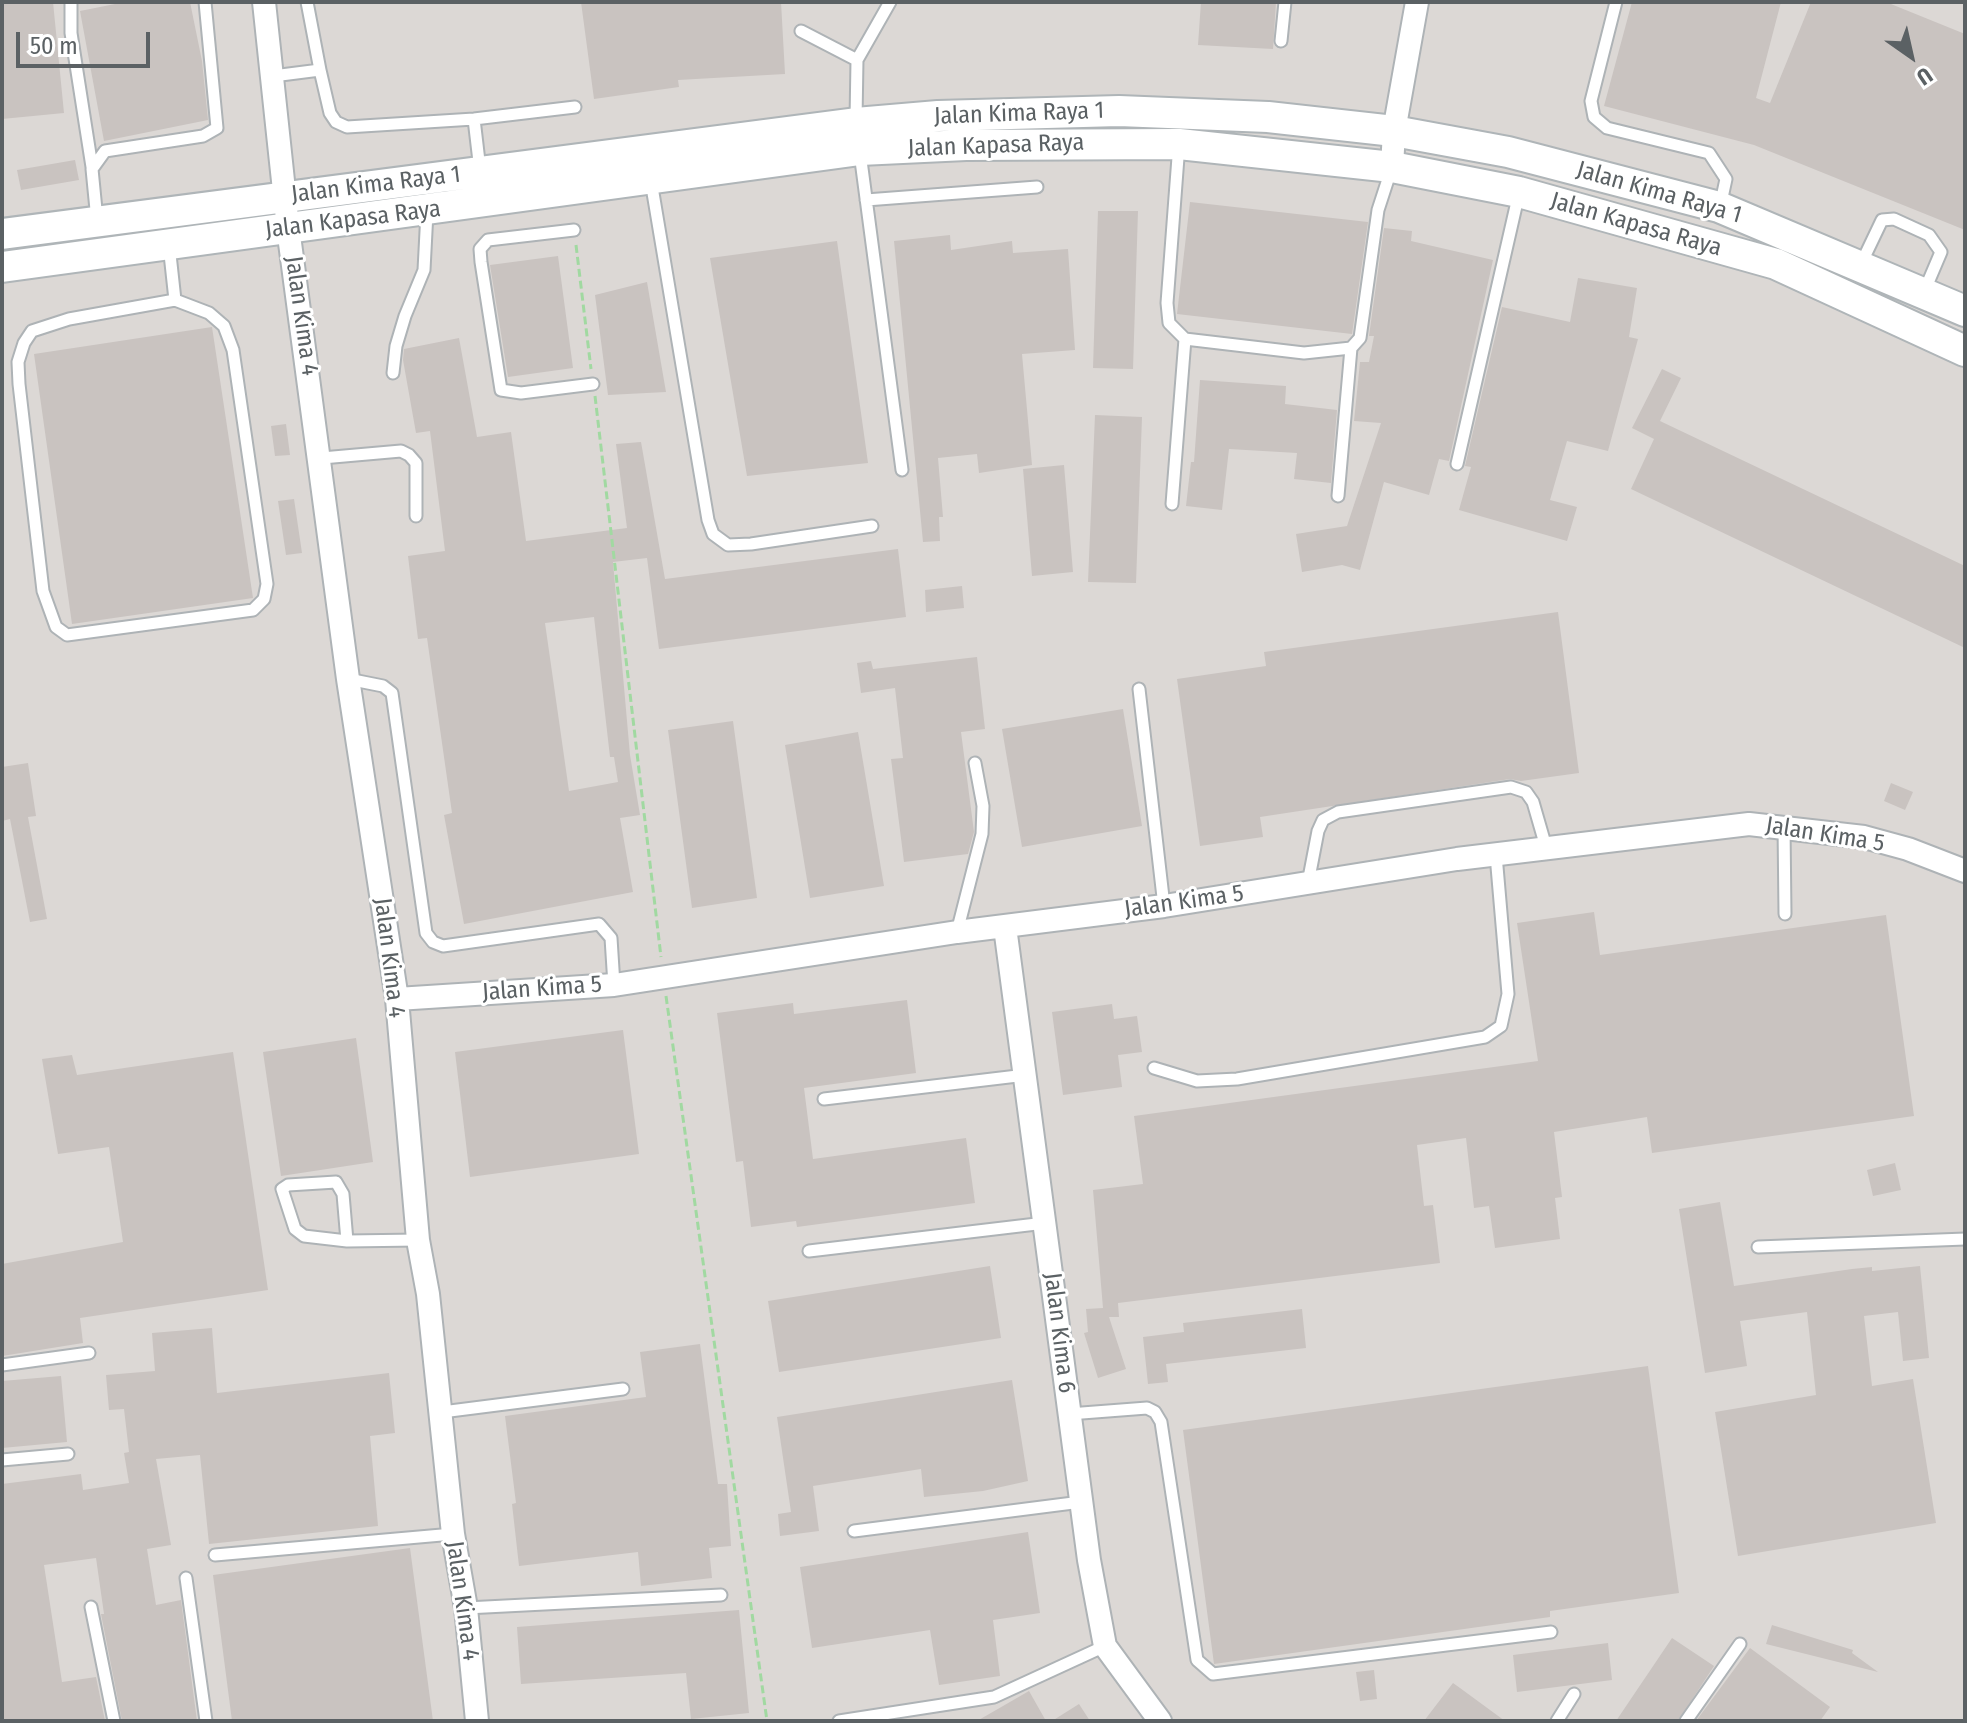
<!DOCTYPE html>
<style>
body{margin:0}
#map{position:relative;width:1967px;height:1723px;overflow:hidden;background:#eee8e2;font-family:"Fira Sans Condensed",sans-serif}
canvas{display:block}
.frame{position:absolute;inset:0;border:4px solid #5b6164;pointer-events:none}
.north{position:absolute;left:1871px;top:16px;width:80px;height:80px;-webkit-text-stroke:6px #fff;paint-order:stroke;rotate:146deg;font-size:22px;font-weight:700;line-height:32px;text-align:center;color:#5b6164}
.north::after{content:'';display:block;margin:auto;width:28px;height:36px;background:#5b6164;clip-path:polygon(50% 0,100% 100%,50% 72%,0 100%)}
.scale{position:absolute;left:16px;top:32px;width:134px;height:36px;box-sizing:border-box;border:4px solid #5b6164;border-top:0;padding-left:10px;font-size:24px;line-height:28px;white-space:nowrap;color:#5b6164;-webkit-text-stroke:6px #fff;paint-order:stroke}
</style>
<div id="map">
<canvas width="1967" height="1723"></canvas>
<div class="frame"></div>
<div class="north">U</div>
<div class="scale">50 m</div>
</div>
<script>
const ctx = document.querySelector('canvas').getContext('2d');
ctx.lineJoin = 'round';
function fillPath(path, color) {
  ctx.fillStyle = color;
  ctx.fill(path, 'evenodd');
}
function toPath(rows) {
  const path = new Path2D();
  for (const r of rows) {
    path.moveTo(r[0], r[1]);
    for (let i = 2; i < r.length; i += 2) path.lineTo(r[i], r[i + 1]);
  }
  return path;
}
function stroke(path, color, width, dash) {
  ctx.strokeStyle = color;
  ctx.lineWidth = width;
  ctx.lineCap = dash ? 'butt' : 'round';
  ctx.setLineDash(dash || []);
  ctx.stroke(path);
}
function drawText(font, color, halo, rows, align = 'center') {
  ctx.font = font + ' "Fira Sans Condensed",sans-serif';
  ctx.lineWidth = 6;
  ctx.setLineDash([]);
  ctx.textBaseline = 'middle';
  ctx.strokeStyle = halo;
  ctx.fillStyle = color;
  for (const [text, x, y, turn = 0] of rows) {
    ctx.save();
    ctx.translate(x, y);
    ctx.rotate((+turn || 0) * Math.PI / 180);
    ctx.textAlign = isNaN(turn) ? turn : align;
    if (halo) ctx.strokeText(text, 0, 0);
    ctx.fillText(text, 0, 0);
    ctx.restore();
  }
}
const industrial = toPath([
 [2,2,1965,2,1965,1721,2,1721]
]);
const building = toPath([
 [2,2,53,2,64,113,2,119],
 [125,2,190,2,202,61,208,120,104,141,80,11],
 [581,2,781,2,785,74,678,80,679,87,594,99],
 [1201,2,1276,2,1273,49,1198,45],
 [1632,2,1781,2,1756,98,1770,103,1811,2,1886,2,1965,34,1965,230,1754,145,1604,106],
 [75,160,79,180,21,190,17,170],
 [1190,202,1368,222,1352,334,1177,314],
 [1098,211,1138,211,1133,369,1093,368],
 [1384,228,1412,231,1411,241,1493,260,1449,461,1439,459,1429,495,1384,482,1360,570,1342,565,1302,572,1296,534,1347,526,1381,423,1354,421,1360,362,1369,362,1374,336,1369,336],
 [950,235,951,250,1012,241,1013,253,1068,249,1075,350,1022,354,1032,465,979,473,977,454,938,458,943,517,939,517,940,541,923,542,894,241],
 [837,241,868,463,747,476,710,258],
 [558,256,573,368,508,377,490,265],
 [1578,278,1637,288,1629,337,1638,339,1608,451,1567,441,1550,500,1577,507,1567,541,1459,510,1471,467,1465,466,1502,307,1570,322],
 [647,282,666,392,608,395,595,295],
 [212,327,253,598,72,624,34,354],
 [459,338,477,437,511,432,526,541,627,528,616,444,641,442,665,579,898,549,906,617,659,649,647,558,613,562,630,755,640,815,620,818,633,892,464,924,444,815,452,813,427,638,418,639,408,556,445,551,430,431,416,433,403,360,404,349],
 [594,617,610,757,614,757,618,782,569,791,545,623],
 [1662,369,1681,378,1660,421,1965,566,1965,648,1631,489,1654,439,1632,428],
 [1200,380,1286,386,1285,404,1337,410,1331,483,1294,479,1297,453,1229,449,1222,510,1186,506,1191,462,1194,462],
 [1095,415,1142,417,1136,583,1088,582],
 [286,424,290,455,275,456,271,426],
 [1064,465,1073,572,1032,576,1023,469],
 [294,499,302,553,286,555,278,501],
 [962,586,964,608,926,612,925,590],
 [1558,612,1579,773,1521,781,1510,779,1260,817,1263,837,1200,846,1177,679,1266,666,1264,652],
 [977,657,985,729,961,732,974,832,968,854,904,862,891,759,903,758,895,688,861,693,857,663,871,661,873,669],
 [1123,709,1142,826,1022,847,1002,729],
 [733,721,757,898,692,908,668,730],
 [858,732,884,886,810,898,785,745],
 [28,763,36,816,28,817,47,919,30,922,10,819,2,821,2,767],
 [1891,783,1913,792,1905,810,1884,801],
 [1594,912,1600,955,1886,915,1914,1116,1652,1153,1647,1117,1554,1132,1562,1197,1555,1198,1560,1239,1495,1248,1489,1206,1474,1208,1466,1138,1417,1145,1424,1206,1433,1205,1440,1263,1118,1303,1119,1317,1109,1317,1126,1369,1098,1378,1084,1333,1088,1332,1086,1309,1103,1308,1093,1190,1143,1184,1134,1116,1538,1061,1517,923],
 [907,1000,916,1073,804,1088,813,1159,966,1138,975,1203,797,1227,796,1221,751,1227,743,1161,736,1162,717,1013,793,1003,794,1014],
 [1112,1004,1114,1019,1137,1016,1142,1052,1118,1055,1122,1087,1063,1095,1052,1012],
 [623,1030,639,1154,470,1177,455,1052],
 [356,1038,373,1162,281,1176,263,1052],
 [233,1052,268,1290,80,1318,83,1343,2,1356,2,1264,123,1242,109,1147,58,1154,42,1059,72,1055,77,1075],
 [1895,1163,1901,1190,1873,1196,1867,1170],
 [1720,1202,1734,1286,1852,1269,1872,1267,1872,1271,1920,1266,1929,1358,1903,1361,1898,1312,1864,1316,1872,1386,1913,1379,1936,1523,1738,1556,1715,1412,1816,1395,1807,1312,1740,1321,1747,1366,1705,1373,1679,1209],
 [990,1266,1001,1338,779,1372,768,1301],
 [1302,1309,1306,1348,1166,1364,1168,1382,1148,1384,1143,1337,1184,1332,1183,1323],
 [212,1328,217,1393,389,1373,395,1433,370,1436,378,1526,209,1544,200,1455,156,1459,171,1545,147,1549,156,1605,181,1600,197,1721,122,1721,101,1614,104,1614,96,1558,44,1565,62,1682,96,1677,105,1721,2,1721,2,1484,81,1474,83,1490,129,1483,124,1453,129,1452,124,1409,109,1410,106,1375,155,1371,152,1333],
 [700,1344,718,1484,727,1484,731,1546,709,1548,712,1578,641,1586,638,1552,519,1566,512,1504,516,1503,505,1416,646,1397,640,1352],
 [1648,1366,1679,1593,1550,1611,1550,1617,1214,1664,1183,1430],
 [61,1376,67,1442,2,1448,2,1381],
 [1012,1380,1028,1481,983,1491,924,1497,921,1469,813,1486,819,1531,780,1536,778,1514,791,1512,777,1417],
 [1028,1532,1040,1613,993,1620,1000,1676,939,1685,930,1630,812,1648,800,1567],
 [410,1548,433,1721,232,1721,213,1575],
 [739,1610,749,1713,691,1719,686,1673,521,1684,517,1627],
 [1772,1625,1853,1650,1852,1653,1878,1672,1766,1644],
 [1672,1638,1714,1666,1678,1721,1616,1721],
 [1608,1643,1612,1680,1517,1692,1513,1655],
 [1750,1648,1830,1707,1820,1721,1696,1721],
 [1374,1670,1377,1699,1360,1701,1356,1672],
 [1453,1683,1460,1688,1505,1721,1424,1721],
 [1029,1691,1046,1721,977,1721],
 [1079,1704,1090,1721,1052,1721]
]);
const path = toPath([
 [576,245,591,369],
 [595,396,661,957],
 [666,996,767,1721]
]);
const service = toPath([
 [71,2,71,33,92,167],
 [1616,2,1591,101,1594,117,1607,128,1709,153,1726,179,1720,207],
 [801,31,857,60],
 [1281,41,1285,2],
 [320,70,330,113,336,122,347,127,474,119,575,107],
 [273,76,320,70,307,2],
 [474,119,480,170],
 [856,120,857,60,890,2],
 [1179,144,1167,303,1169,323,1185,339,1304,353,1351,348,1360,338,1378,210,1391,170],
 [860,153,902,470],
 [651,181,708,520,713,534,728,545,751,544,872,526],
 [866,200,1037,187],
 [97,220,92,169,105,151,203,136,217,128,205,2],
 [574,230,488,240,480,249,481,262,501,390,521,393,593,384],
 [169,245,175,300],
 [1861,264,1882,220,1894,219,1929,235,1941,252,1924,292],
 [175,300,209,313,224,326,233,350,267,584,264,599,253,610,67,635,56,627,43,591,19,384,18,362,24,343,32,331,69,319,175,300],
 [393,373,396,346,405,316,424,270,427,212],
 [322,458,401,451,409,455,416,463,416,516],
 [1457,464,1519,193],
 [1338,496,1351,348],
 [1172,504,1185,339],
 [348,679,383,686,392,693,426,933,433,942,443,946,599,924,611,938,614,985],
 [1139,689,1164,906],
 [1784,826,1785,914],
 [1308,883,1318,831,1323,820,1338,812,1511,787,1526,792,1533,802,1546,847],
 [957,932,982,834,983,806,975,763],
 [1154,1068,1197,1081,1237,1079,1485,1037,1501,1026,1508,994,1496,855],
 [824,1099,1026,1075],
 [347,1241,343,1194,336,1182,288,1185,282,1189,295,1229,304,1236,347,1241,418,1240],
 [1758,1247,1965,1239],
 [809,1251,1045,1223],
 [2,1365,89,1353],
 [442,1412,623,1389],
 [1069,1414,1147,1408,1155,1412,1161,1422,1197,1660,1213,1674,1551,1632],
 [2,1460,68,1454],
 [854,1531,1081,1502],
 [215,1555,453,1534],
 [186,1578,206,1721],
 [91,1607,114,1721],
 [466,1608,721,1595],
 [839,1721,994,1697,1105,1646],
 [1557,1721,1574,1694],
 [1686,1721,1740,1644]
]);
const minor = toPath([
 [264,2,288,228,348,679,397,999,418,1240,428,1294,453,1534,466,1608,477,1721],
 [1392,167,1394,131,1417,2],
 [1005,927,1089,1560,1105,1646,1160,1721],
 [397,999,614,985,957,932,1164,906,1457,859,1749,824,1864,837,1908,849,1965,871]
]);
const secondary = toPath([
 [2,234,856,123,938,116,1119,111,1268,117,1394,131,1508,152,1719,207,1965,311],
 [2,267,860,150,966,145,1179,144,1392,167,1519,192,1776,264,1965,351]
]);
const streetNames = [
 ["Jalan Kima Raya 1",1019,114,-2],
 ["Jalan Kapasa Raya",996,146,-2],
 ["Jalan Kima Raya 1",376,185,-7],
 ["Jalan Kima Raya 1",1659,193,16],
 ["Jalan Kapasa Raya",353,220,-7],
 ["Jalan Kapasa Raya",1636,225,16],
 ["Jalan Kima 4",301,316,82],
 ["Jalan Kima 5",1825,835,9],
 ["Jalan Kima 5",1184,902,-8],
 ["Jalan Kima 4",389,958,83],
 ["Jalan Kima 5",542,989,-4],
 ["Jalan Kima 6",1059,1333,83],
 ["Jalan Kima 4",462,1601,82]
];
fillPath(industrial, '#dcd8d5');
fillPath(building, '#c9c3c0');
stroke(service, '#aeb3b6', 15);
stroke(minor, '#aeb3b6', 26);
stroke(secondary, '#afb5b8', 34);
stroke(path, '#a1d9a1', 3, [8, 4]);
stroke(service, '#fff', 11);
stroke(minor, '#fff', 22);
stroke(secondary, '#fff', 30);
drawText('24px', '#5b6164', '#fff', streetNames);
</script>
